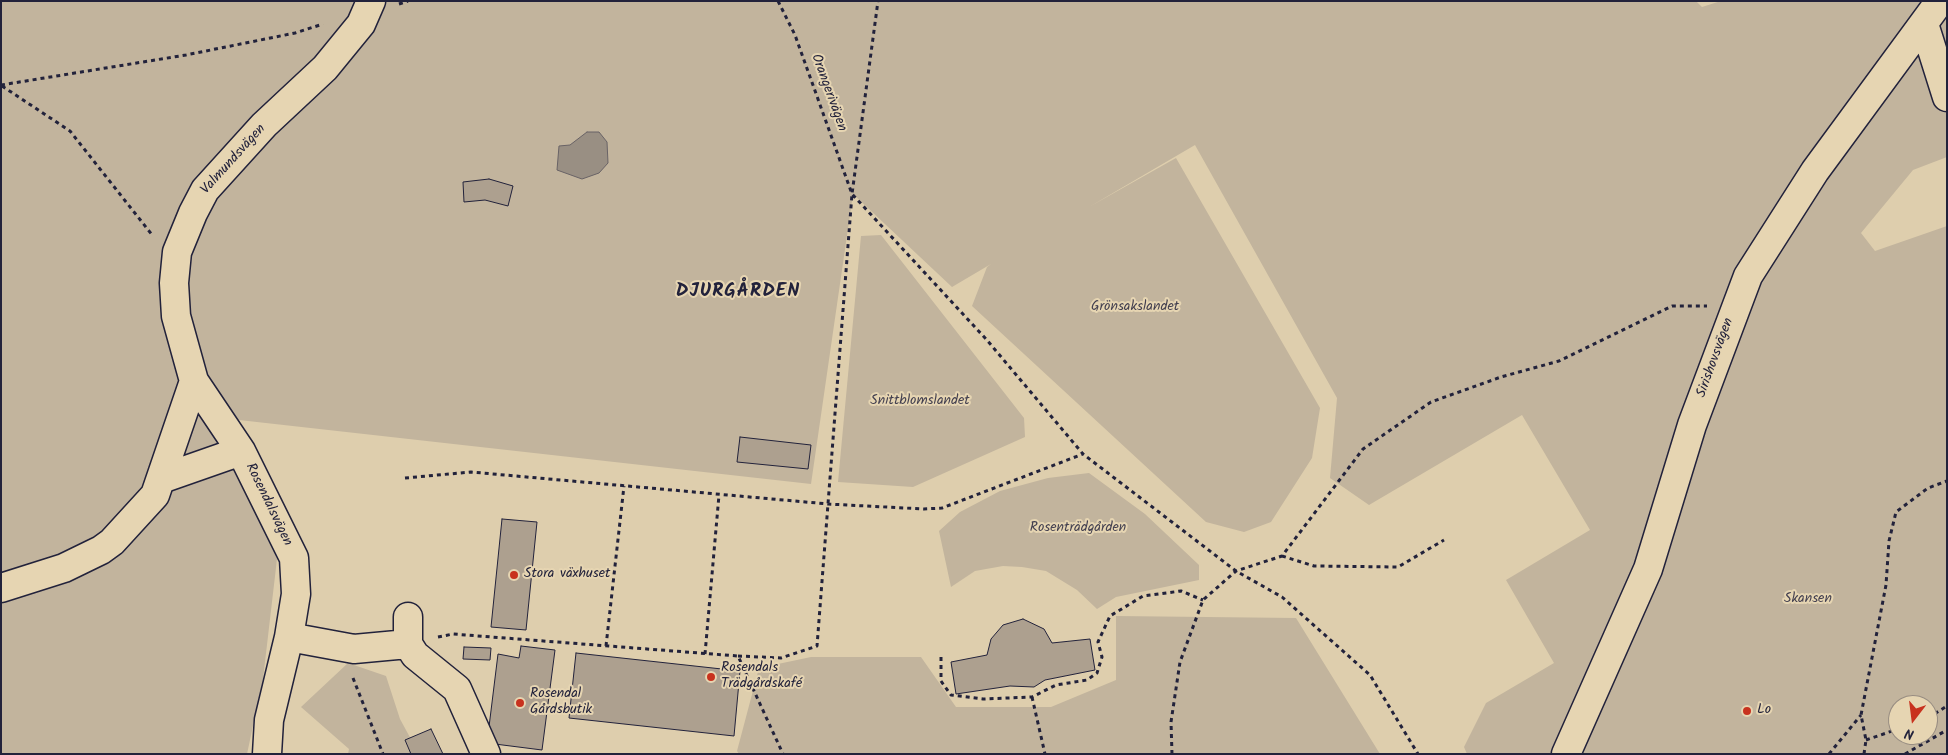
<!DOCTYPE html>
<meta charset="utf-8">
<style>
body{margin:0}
#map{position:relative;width:1948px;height:755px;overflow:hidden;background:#decead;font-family:Kalam,sans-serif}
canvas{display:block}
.frame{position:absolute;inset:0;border:2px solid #22223b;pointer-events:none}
.north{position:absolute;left:1888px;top:695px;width:50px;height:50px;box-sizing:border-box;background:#e6d5b2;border:1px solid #988d82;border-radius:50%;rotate:195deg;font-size:14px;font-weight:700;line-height:20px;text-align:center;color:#22223b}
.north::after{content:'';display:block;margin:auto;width:18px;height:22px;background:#c8321e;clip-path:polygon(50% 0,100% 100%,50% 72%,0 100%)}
</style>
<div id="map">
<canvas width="1948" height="755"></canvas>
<div class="frame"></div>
<div class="north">N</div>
</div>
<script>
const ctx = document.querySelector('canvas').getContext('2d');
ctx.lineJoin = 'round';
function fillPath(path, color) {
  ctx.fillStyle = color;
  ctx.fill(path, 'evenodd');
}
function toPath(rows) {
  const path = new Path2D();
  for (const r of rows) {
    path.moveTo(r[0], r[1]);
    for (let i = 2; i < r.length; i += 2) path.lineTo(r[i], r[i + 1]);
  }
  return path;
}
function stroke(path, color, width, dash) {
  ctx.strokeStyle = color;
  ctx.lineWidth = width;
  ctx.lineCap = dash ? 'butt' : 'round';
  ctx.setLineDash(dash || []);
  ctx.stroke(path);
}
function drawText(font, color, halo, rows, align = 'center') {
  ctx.font = font + ' Kalam,sans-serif';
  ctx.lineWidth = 4;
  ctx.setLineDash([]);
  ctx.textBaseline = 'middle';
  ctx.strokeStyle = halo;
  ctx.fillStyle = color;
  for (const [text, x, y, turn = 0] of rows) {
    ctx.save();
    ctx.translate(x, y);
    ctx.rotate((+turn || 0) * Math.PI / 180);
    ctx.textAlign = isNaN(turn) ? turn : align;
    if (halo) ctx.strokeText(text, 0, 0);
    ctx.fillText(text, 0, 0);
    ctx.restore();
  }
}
const green = toPath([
 [1,1,1696,1,1702,7,1721,1,1947,1,1947,157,1913,170,1861,233,1875,251,1947,226,1947,754,1467,754,1464,747,1486,703,1554,663,1506,580,1590,530,1522,415,1369,505,1330,478,1337,398,1195,145,1089,207,1176,158,1320,408,1312,458,1271,522,1244,532,1206,522,972,306,987,267,991,264,952,287,853,194,811,484,239,420,223,467,232,467,249,482,277,559,263,679,247,754,1,754],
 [1898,705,1928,705,1928,735,1898,735],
 [881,235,1024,418,1025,437,913,487,838,482,861,236],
 [1089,473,1145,514,1199,565,1199,580,1116,597,1097,609,1077,590,1046,571,1022,567,1003,566,975,571,951,587,939,531,960,512,1000,491,1048,478],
 [1116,616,1296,618,1380,754,739,754,737,751,759,668,811,657,921,657,956,707,1051,707,1116,680],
 [348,663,386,676,400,719,419,754,348,754,349,749,301,707]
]);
const water = toPath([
 [587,132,599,132,607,142,608,163,599,173,582,179,557,170,559,146,570,145,587,132]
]);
const building = toPath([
 [489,179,513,186,508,206,485,200,464,202,463,182,489,179],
 [740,437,811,445,808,469,737,462,740,437],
 [502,519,537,522,526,630,491,627,502,519],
 [1023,619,1044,629,1052,643,1090,639,1095,670,1045,680,1034,687,1010,686,956,694,951,662,987,655,991,639,1003,625,1023,619],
 [521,646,555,650,542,750,487,743,498,654,519,658,521,646],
 [464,647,491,648,490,660,463,659,464,647],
 [576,653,740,671,734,736,569,718,576,653],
 [431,729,443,754,411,754,405,740,431,729]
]);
const path = toPath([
 [778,1,795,35,852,194,986,339,1083,454,1236,571,1282,597,1370,675,1418,754],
 [399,4,408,1],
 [1,85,186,55,295,33,323,24],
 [2,86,70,131,153,236],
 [405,478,471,472,828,504,924,509,942,508,1083,454],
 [1282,556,1314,566,1398,567,1444,540],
 [438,637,453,634,738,656,783,754],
 [606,646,624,486],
 [705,654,719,495],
 [738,656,781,658,817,646,852,194,878,1],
 [941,657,941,681,951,695,983,699,1032,697,1056,685,1087,680,1097,673,1102,657,1098,642,1110,616,1143,596,1181,591,1203,600],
 [353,678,383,754],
 [1032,697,1045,754],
 [1928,718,1947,706],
 [1866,740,1898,729],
 [1172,754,1171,722,1180,662,1203,600,1236,571,1282,556,1363,449,1431,402,1501,377,1559,361,1672,306,1707,306],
 [1829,754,1861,715],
 [1864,754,1866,740,1861,715,1886,585,1889,541,1896,512,1928,488,1947,481],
 [1905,754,1947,730]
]);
const minor = toPath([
 [1924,24,1947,97],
 [161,479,241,451],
 [1,588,64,568,101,550,112,542,155,495,194,381],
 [289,637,354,649,408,644,408,617],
 [408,644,415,655,457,689,486,754],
 [267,754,269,720,289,637,296,594,294,558,241,451,194,381,176,316,174,283,177,252,193,213,205,190,264,125,325,68,361,24,371,1],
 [1566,754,1648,569,1692,425,1748,276,1815,171,1940,1]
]);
const markers = [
 [514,575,5,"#c8321e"],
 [711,677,5,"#c8321e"],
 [520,703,5,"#c8321e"],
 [1747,711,5,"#c8321e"]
];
const streetNames = [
 ["Orangerivägen",828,93,70],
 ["Valmundsvägen",234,160,-48],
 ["Sirishovsvägen",1716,358,-70],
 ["Rosendalsvägen",268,505,64]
];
const parkNames = [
 ["Grönsakslandet",1135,308],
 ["Snittblomslandet",920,402],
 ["Rosenträdgården",1078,529],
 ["Skansen",1808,600]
];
const poiNames = [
 ["Stora växhuset",524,575],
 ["Rosendals",721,669],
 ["Trädgårdskafé",721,685],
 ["Rosendal",530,695],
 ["Gårdsbutik",530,711],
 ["Lo",1757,711]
];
const districtNames = [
 ["DJURGÅRDEN",738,293]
];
fillPath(green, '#c2b49d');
fillPath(water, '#998f83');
stroke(water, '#696366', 1);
fillPath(building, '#ada08f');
stroke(building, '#22223b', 1);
stroke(minor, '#22223b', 31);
stroke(path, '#22223b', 3, [4, 4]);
stroke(minor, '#e6d5b2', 28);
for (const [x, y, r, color] of markers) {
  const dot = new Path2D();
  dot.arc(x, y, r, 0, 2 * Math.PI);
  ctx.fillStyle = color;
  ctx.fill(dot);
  stroke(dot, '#e6d5b2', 2);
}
drawText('14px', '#22223b', '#e6d5b2', streetNames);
drawText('14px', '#423f4f', '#e6d5b2', parkNames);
drawText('14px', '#22223b', '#e6d5b2', poiNames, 'left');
ctx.letterSpacing = '1px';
drawText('bold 19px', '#22223b', '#e6d5b2', districtNames);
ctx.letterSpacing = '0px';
</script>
